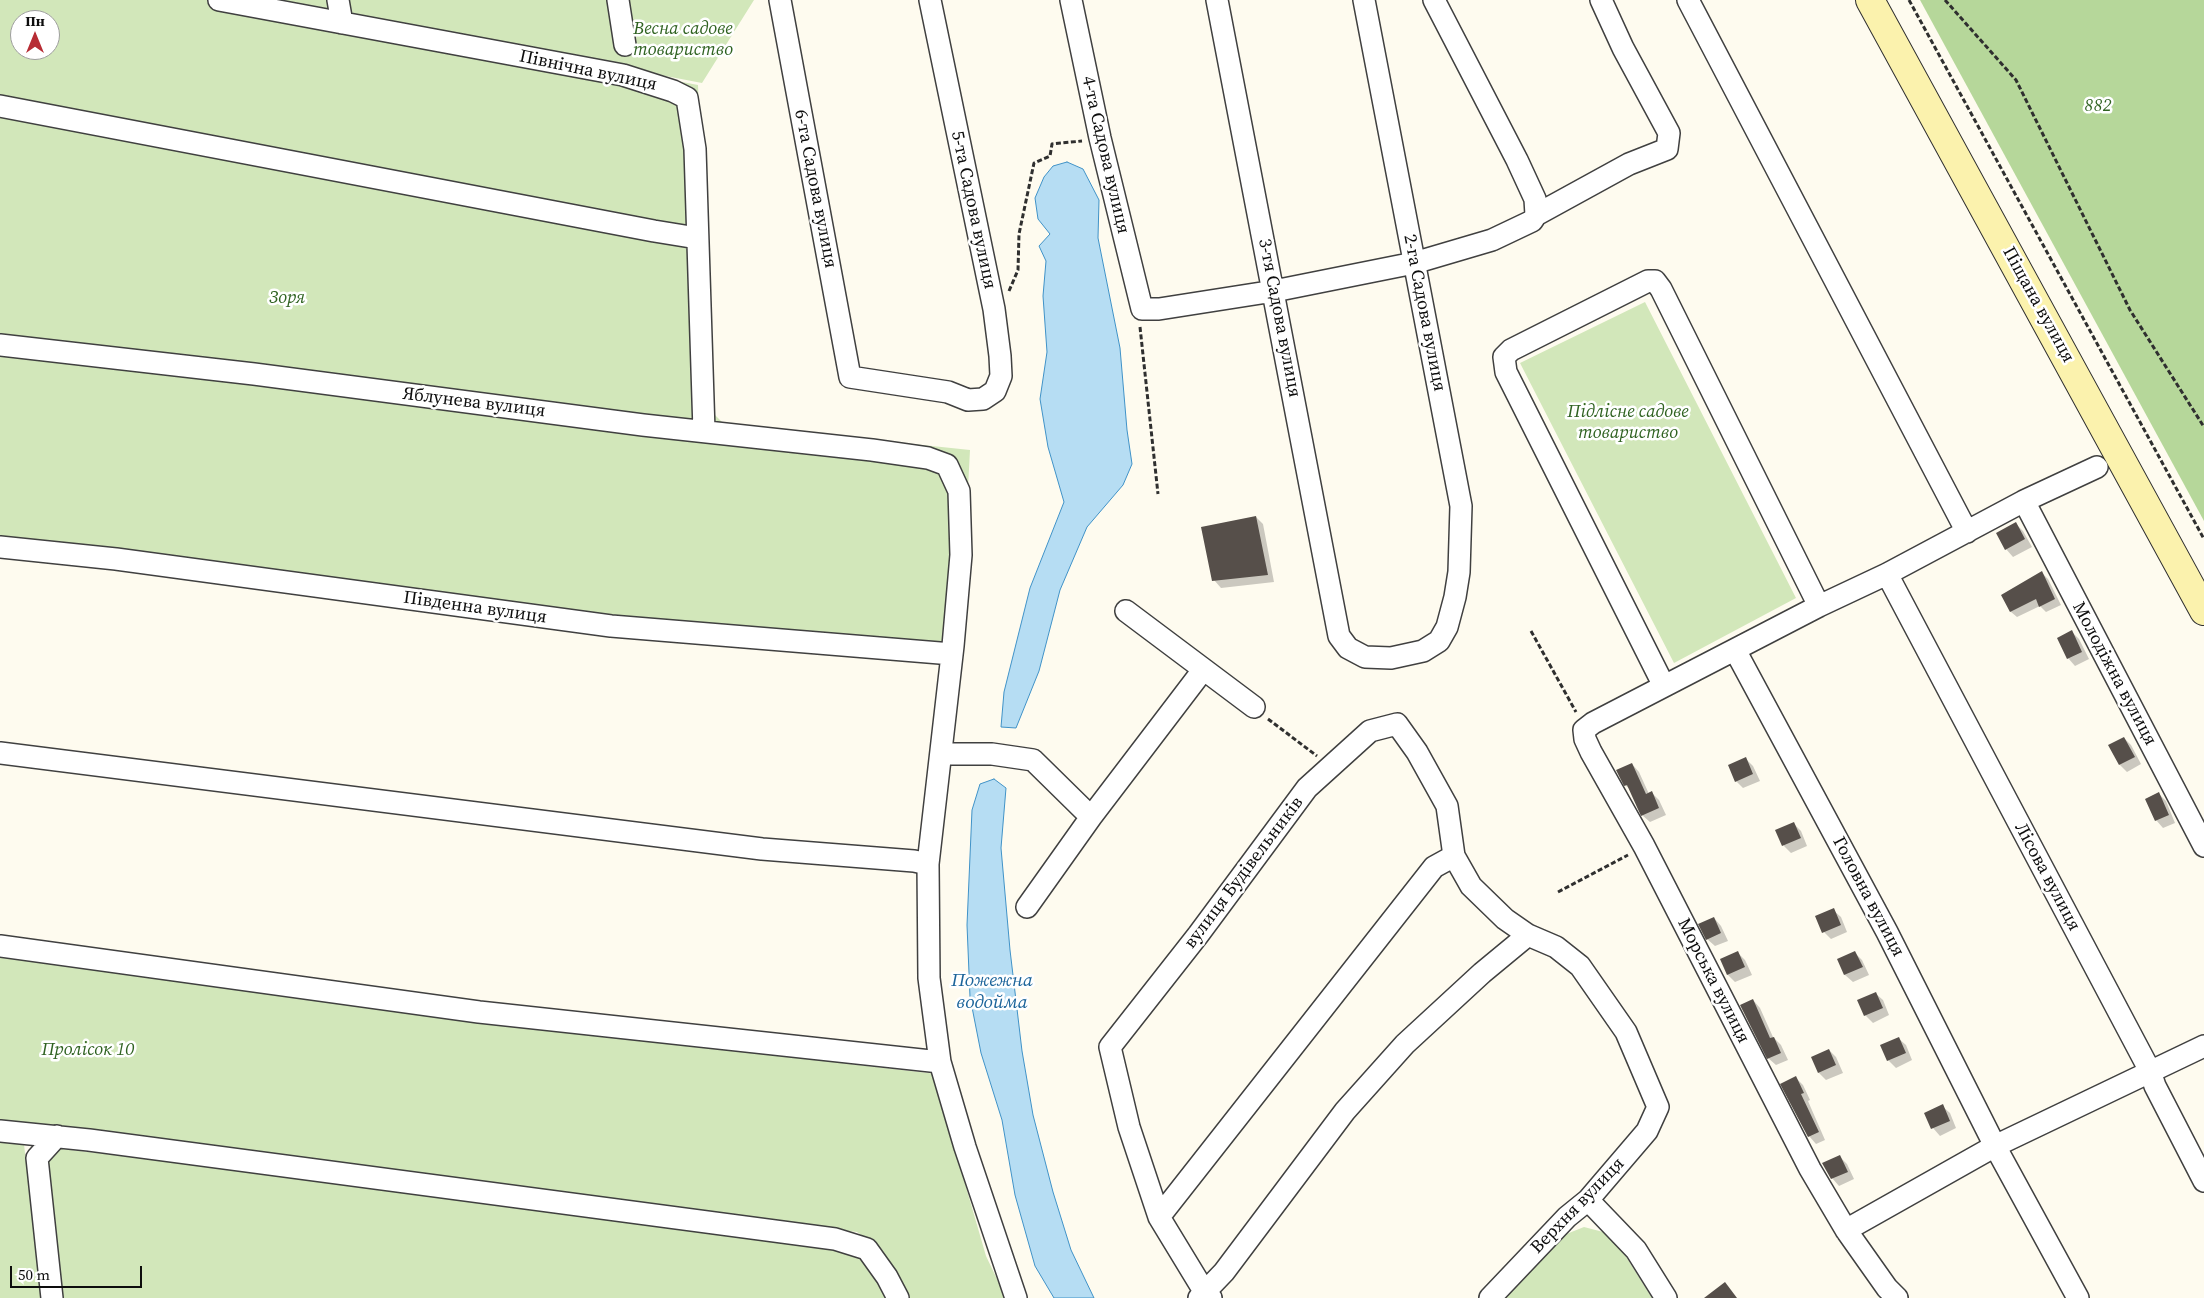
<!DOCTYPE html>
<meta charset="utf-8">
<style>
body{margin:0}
#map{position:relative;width:2204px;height:1298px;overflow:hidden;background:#fefbef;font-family:"Source Serif 4",serif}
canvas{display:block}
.north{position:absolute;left:10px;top:10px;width:50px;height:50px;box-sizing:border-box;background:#fff;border:1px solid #9e9e9e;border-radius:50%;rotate:0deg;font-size:14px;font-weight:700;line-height:20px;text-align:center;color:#0d0d0d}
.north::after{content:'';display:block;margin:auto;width:18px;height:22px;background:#b72c34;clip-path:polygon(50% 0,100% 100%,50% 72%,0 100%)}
.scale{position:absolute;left:10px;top:1266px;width:132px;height:22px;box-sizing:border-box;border:2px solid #0d0d0d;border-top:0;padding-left:6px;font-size:15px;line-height:18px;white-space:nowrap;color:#0d0d0d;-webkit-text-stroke:4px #fff;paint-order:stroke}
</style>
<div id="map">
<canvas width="2204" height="1298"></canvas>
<div class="north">Пн</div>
<div class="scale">50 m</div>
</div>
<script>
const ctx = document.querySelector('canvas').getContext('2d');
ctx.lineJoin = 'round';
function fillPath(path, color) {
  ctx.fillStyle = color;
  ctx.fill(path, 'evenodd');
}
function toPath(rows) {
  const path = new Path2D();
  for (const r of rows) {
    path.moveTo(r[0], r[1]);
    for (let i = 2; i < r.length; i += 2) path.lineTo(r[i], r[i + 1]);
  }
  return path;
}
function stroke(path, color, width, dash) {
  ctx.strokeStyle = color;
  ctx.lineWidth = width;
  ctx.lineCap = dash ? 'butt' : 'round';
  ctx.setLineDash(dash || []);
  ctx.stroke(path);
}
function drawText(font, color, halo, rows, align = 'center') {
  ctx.font = font + ' "Source Serif 4",serif';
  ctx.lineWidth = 5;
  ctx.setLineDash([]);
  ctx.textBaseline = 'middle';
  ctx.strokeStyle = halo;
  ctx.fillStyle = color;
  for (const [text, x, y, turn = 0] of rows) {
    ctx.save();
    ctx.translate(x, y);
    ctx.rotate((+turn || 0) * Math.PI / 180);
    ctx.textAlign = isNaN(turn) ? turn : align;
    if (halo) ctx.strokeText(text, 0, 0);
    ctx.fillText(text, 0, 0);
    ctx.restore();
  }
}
const green = toPath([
 [0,0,251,0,698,85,709,409,724,424,970,450,959,661,0,552],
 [20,20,50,20,50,50,20,50],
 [269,0,754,0,702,83],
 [1645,302,1796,598,1674,663,1520,363],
 [0,954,742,1047,858,1065,937,1074,957,1156,986,1256,1006,1298,907,1298,883,1251,857,1232,0,1127],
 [0,1141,24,1144,41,1298,0,1298],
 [54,1148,506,1201,836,1244,868,1262,889,1298,63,1298,46,1157],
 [1584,1227,1607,1233,1620,1247,1652,1298,1500,1298,1564,1235]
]);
const forest = toPath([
 [1920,0,2204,0,2204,521]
]);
const water = toPath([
 [1067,162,1083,169,1099,200,1098,238,1120,348,1127,430,1132,464,1123,485,1087,527,1060,590,1039,671,1016,728,1001,727,1004,692,1030,588,1064,502,1048,447,1040,399,1047,352,1043,296,1046,261,1039,246,1050,234,1038,219,1035,198,1044,177,1053,166,1067,162],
 [994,779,1006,788,1001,848,1010,950,1022,1051,1033,1115,1053,1192,1071,1250,1094,1298,1054,1298,1035,1266,1015,1195,1002,1120,981,1053,970,997,967,925,972,810,980,784,994,779]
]);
const shadow = toPath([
 [1256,517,1263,524,1274,582,1221,588,1214,580],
 [2016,524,2023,531,2032,547,2013,557,2006,549],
 [2042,573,2048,579,2061,605,2046,612,2040,606,2017,617,2011,612,2003,596],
 [2072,632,2079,639,2089,659,2075,666,2068,658],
 [2124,738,2131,745,2141,764,2127,772,2120,765],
 [1746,759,1753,766,1760,781,1743,788,1736,781],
 [1632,764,1639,772,1649,794,1652,793,1659,800,1666,815,1650,822,1642,815,1631,790,1625,785],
 [2159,794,2166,801,2175,823,2163,828,2156,820],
 [1793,823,1801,831,1807,846,1791,853,1784,846,1777,831],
 [1833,910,1841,917,1847,932,1831,939,1824,932],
 [1714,918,1721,926,1728,941,1715,946,1707,939],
 [1738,953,1745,960,1752,975,1735,982,1728,975,1721,960],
 [1855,953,1862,960,1869,975,1853,982,1845,975,1839,960],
 [1875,993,1883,1000,1889,1015,1873,1023,1865,1015],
 [1753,1000,1760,1008,1773,1037,1781,1045,1788,1060,1776,1065,1768,1058],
 [1898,1038,1906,1045,1912,1060,1896,1068,1888,1060],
 [1829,1050,1836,1057,1843,1073,1826,1080,1819,1073],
 [1796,1078,1803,1085,1810,1100,1808,1101,1825,1140,1816,1144,1809,1136],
 [1942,1106,1950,1113,1956,1128,1940,1136,1933,1128,1926,1113],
 [1840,1157,1847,1164,1854,1179,1839,1186,1832,1178]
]);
const building = toPath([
 [1256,516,1268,575,1212,581,1201,527],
 [2016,522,2025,539,2005,550,1996,533],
 [2042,571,2055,599,2039,607,2036,599,2010,612,2001,595],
 [2072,630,2082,652,2067,659,2057,638],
 [2124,737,2135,757,2119,765,2108,745],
 [1746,757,1753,774,1735,782,1728,765],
 [1632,763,1646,794,1652,791,1659,808,1641,816,1627,785,1624,786,1616,770],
 [2159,792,2169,815,2155,821,2145,799],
 [1794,822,1801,838,1782,846,1775,830],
 [1834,908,1841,925,1822,933,1815,916],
 [1714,917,1721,933,1706,940,1698,924],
 [1738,951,1745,967,1727,975,1720,959],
 [1855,951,1863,967,1844,975,1837,959],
 [1876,992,1883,1008,1864,1016,1857,1000],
 [1753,999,1770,1038,1774,1037,1781,1053,1767,1059,1740,1005],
 [1899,1037,1906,1053,1887,1061,1880,1045],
 [1829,1049,1836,1065,1818,1073,1811,1057],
 [1796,1076,1804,1093,1801,1094,1819,1132,1808,1137,1780,1084],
 [1943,1104,1950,1121,1931,1129,1924,1113],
 [1840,1155,1848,1172,1831,1179,1822,1163],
 [1725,1282,1737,1298,1704,1298]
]);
const path = toPath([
 [1909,0,2204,539],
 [1945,0,2016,80,2130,310,2204,427],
 [1009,291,1018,270,1019,234,1034,163,1050,156,1052,144,1082,141],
 [1140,327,1158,494],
 [1531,631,1576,712],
 [1268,719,1317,756],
 [1558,892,1628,855]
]);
const street = toPath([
 [219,0,623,75,673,91,687,98,695,149,704,431],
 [338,0,342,23],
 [618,0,625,45],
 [780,0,850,377,948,392,968,400,983,399,995,391,1001,376,1000,356,994,309,930,0],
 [1071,0,1100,138,1142,309,1159,309,1274,291,1414,263,1492,240,1532,221,1536,215,1535,199,1517,160,1434,0],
 [1217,0,1339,636,1348,648,1365,657,1391,658,1423,651,1439,641,1447,627,1455,597,1459,572,1461,506,1364,0],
 [1688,0,1967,532],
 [0,106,654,231,697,238],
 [1536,215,1629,164,1667,149,1669,133,1623,48,1601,0],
 [0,345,254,374,643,425,872,450,928,458,947,465,959,491,961,555,953,646,928,864,929,978,940,1062,965,1147,1016,1298],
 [2024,501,2204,846],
 [0,547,116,559,611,626,952,654],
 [1887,574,2150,1071,2155,1086,2204,1181],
 [1126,611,1254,707],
 [1735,650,1887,932,1995,1146,2078,1298],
 [1664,686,1506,372,1504,357,1511,350,1648,281,1655,281,1661,289,1819,606],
 [0,753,762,849,914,861,928,864],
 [941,754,992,754,1033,760,1091,817],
 [1027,907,1091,817,1203,670],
 [0,946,479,1012,940,1062],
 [0,1131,89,1140,835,1239,867,1249,887,1277,898,1298],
 [1588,1200,1636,1250,1666,1298],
 [1159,1217,1434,867,1454,856],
 [1846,1230,1995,1146,2204,1046],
 [52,1298,37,1158,57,1136],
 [1199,1298,1224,1272,1345,1111,1405,1044,1482,973,1528,935],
 [1211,1298,1204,1291,1159,1217,1129,1127,1110,1047,1198,935,1307,788,1370,731,1397,724,1417,752,1447,806,1454,856,1471,886,1505,919,1528,935,1556,947,1580,966,1626,1032,1658,1107,1647,1131,1588,1200,1567,1217,1490,1298],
 [1897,1298,1887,1288,1846,1230,1810,1169,1644,846,1591,752,1585,739,1584,730,1593,723,1819,606,1887,574,2024,501,2097,467]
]);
const secondary = toPath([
 [1870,0,2204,611]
]);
const parkNames = [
 ["Весна садове",683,29],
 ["товариство",683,50],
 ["882",2098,106],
 ["Зоря",287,298],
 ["Підлісне садове",1628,412],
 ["товариство",1628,433],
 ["Пролісок 10",88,1050]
];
const streetNames = [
 ["Північна вулиця",588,71,12],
 ["4-та Садова вулиця",1105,155,77],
 ["6-та Садова вулиця",815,189,79],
 ["5-та Садова вулиця",973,210,78],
 ["Піщана вулиця",2038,305,61],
 ["2-га Садова вулиця",1424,313,79],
 ["3-тя Садова вулиця",1279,318,79],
 ["Яблунева вулиця",474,403,7],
 ["Південна вулиця",475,608,8],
 ["Молодіжна вулиця",2114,674,62],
 ["вулиця Будівельників",1244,873,-53],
 ["Лісова вулиця",2047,877,62],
 ["Головна вулиця",1868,897,62],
 ["Морська вулиця",1713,981,63],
 ["Верхня вулиця",1578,1206,-46]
];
const waterNames = [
 ["Пожежна",992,981],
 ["водойма",992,1003]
];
fillPath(green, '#d2e7ba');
fillPath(forest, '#b6d79a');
fillPath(water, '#b6ddf3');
stroke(water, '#4092c7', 1);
fillPath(shadow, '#0003');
fillPath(building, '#564f4a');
stroke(street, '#404040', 24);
stroke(secondary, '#2f2f2f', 30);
stroke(path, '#2f2f2f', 3, [5, 2.5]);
stroke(street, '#fff', 21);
stroke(secondary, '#fbf2ad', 28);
drawText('italic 18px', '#2f6221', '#fff', parkNames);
drawText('18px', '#0d0d0d', '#fff', streetNames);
drawText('italic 19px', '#1c649a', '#fff', waterNames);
</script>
